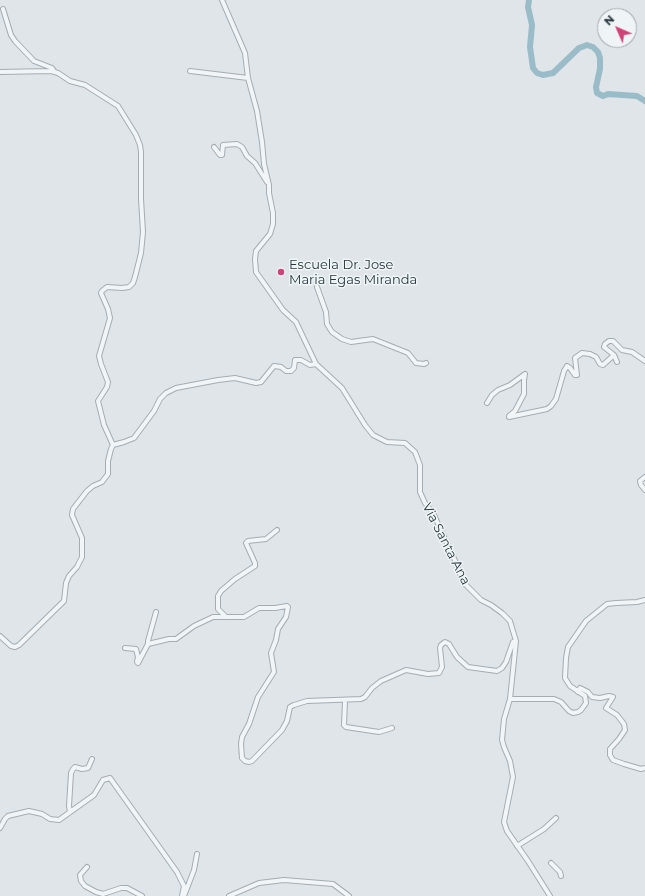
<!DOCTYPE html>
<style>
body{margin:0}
#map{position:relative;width:645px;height:896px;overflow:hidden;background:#dfe5e9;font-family:Montserrat,sans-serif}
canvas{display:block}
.north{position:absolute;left:597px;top:8px;width:40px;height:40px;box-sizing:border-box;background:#eff4f6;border:1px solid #9fa8ad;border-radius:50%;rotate:315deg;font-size:11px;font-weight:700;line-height:16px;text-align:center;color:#283740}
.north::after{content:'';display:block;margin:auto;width:14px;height:18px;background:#d04379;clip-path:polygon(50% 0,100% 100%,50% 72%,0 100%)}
</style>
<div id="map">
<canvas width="645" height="896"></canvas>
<div class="north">N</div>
</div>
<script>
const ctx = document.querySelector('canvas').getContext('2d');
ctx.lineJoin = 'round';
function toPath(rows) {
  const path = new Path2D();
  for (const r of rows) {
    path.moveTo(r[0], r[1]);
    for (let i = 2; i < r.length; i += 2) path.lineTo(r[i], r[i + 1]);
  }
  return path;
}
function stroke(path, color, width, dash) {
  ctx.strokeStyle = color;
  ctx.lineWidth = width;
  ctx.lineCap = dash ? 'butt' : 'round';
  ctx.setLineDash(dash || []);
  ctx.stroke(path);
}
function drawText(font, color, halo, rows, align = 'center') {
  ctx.font = font + ' Montserrat,sans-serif';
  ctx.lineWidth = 3;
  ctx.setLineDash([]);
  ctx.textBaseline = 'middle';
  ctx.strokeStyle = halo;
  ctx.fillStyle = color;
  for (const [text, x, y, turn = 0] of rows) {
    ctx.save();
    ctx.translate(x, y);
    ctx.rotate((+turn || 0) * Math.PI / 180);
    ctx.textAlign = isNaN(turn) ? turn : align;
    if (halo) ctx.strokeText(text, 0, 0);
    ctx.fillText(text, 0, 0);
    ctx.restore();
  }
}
const river = toPath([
 [529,0,528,7,532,25,530,47,533,68,537,73,543,75,553,73,579,48,587,45,593,47,598,52,600,58,600,69,596,87,597,93,603,96,608,94,637,96,645,101]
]);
const minor = toPath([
 [222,0,245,53,248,78,257,111,262,142,264,164,269,185,269,193,273,213,273,224,270,234,256,251,255,259,256,272,283,310,296,322,316,364,342,388,365,425,373,435,387,442,405,443,415,452,420,465,420,492,425,503,433,513,457,565,463,582,481,600,491,605,502,613,510,621,516,641,510,699,504,719,502,740,504,747,510,761,513,777,504,822,507,831,528,861,550,896],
 [3,9,11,35,15,41,34,61,52,68,54,71],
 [190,71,248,78],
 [0,72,51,71,58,73,70,81,85,85,118,106,136,135,140,145,141,152,141,199,143,232,141,253,135,277,133,283,129,287,122,288,107,287,102,291,101,293,108,309,110,318,99,356,101,364,108,382,107,387,98,401,104,425,113,445],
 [214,147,220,155,222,155,223,145,237,144,242,147,247,156,255,163,267,182],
 [317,287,326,312,327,324,332,332,342,339,351,342,373,339,408,353,416,363,424,364,426,363],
 [617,362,614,355,604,347,605,344,609,341,613,341,622,350,632,352,645,361],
 [525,374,524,380,524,394,515,411,509,416,509,417,547,409,551,406,556,399,564,371,567,366,570,368,575,375,577,375,575,358,582,353,590,354,596,357,600,364,603,365,614,355],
 [487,403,492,395,498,390,510,385,525,374],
 [645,477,640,481,641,485,645,490],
 [156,612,148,641,148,644,169,639,176,639,194,626,213,617,244,617,259,608,275,608,287,606,288,607,286,617,278,629,276,640,271,653,274,672,258,697,249,724,242,737,241,744,242,758,245,761,249,762,252,761,282,730,287,721,290,707,294,705,307,701,361,699,365,697,372,688,381,681,406,670,428,674,439,673,442,667,440,648,441,645,445,642,449,644,457,657,468,667,497,671,502,668,506,662,513,642,516,641],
 [226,617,218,609,218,596,221,591,235,579,255,566,255,563,246,543,248,541,266,539,277,530],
 [0,636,11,646,15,647,19,645,64,601,66,583,69,576,77,567,82,557,82,538,72,515,73,509,87,491,93,486,102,482,108,474,108,461,111,449,113,445,124,442,134,438,154,411,160,399,166,393,176,388,218,380,235,378,256,383,261,382,274,366,281,367,286,371,291,371,294,368,295,360,301,360,310,365,316,364],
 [125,648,136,649,138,657,137,662,138,663,148,644],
 [578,692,580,688,588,692,592,697,600,698,609,696,613,697,606,708,617,715,624,724,625,730,619,739,610,749,610,755,613,760,624,764,641,769,645,768],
 [510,699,554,699,561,702,569,711,573,713,578,712,581,710,586,703,585,696,570,686,565,678,566,658,568,647,586,621,607,604,616,603,637,602,645,600],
 [345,701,344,725,346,727,379,732,392,728],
 [70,812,69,806,71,773,73,769,75,767,82,769,88,768,92,759],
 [0,828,5,819,8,816,29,811,42,814,50,819,59,820,94,795,103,780,110,778,177,872,184,886,182,896],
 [517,846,544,829,556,818],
 [551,863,560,872,561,876],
 [87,867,80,875,81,881,85,886,96,892,103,894,121,888,127,888,142,896],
 [184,896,194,870,197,854],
 [229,896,259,883,284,880,333,884,349,896]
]);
const markers = [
 [281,272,4,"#d04379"]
];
const poiNames = [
 ["Escuela Dr. Jose",289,265],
 ["Maria Egas Miranda",289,280]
];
const streetNames = [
 ["Via Santa Ana",446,544,63]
];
stroke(river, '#9abcc9', 6);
stroke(minor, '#a4adb3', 6);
stroke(minor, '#f2f5f7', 4);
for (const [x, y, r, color] of markers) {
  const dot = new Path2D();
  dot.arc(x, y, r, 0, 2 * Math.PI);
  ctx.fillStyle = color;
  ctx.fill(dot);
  stroke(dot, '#eff4f6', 1.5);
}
drawText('13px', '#283740', '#eff4f6', poiNames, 'left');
drawText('13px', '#283740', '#eff4f6', streetNames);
</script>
